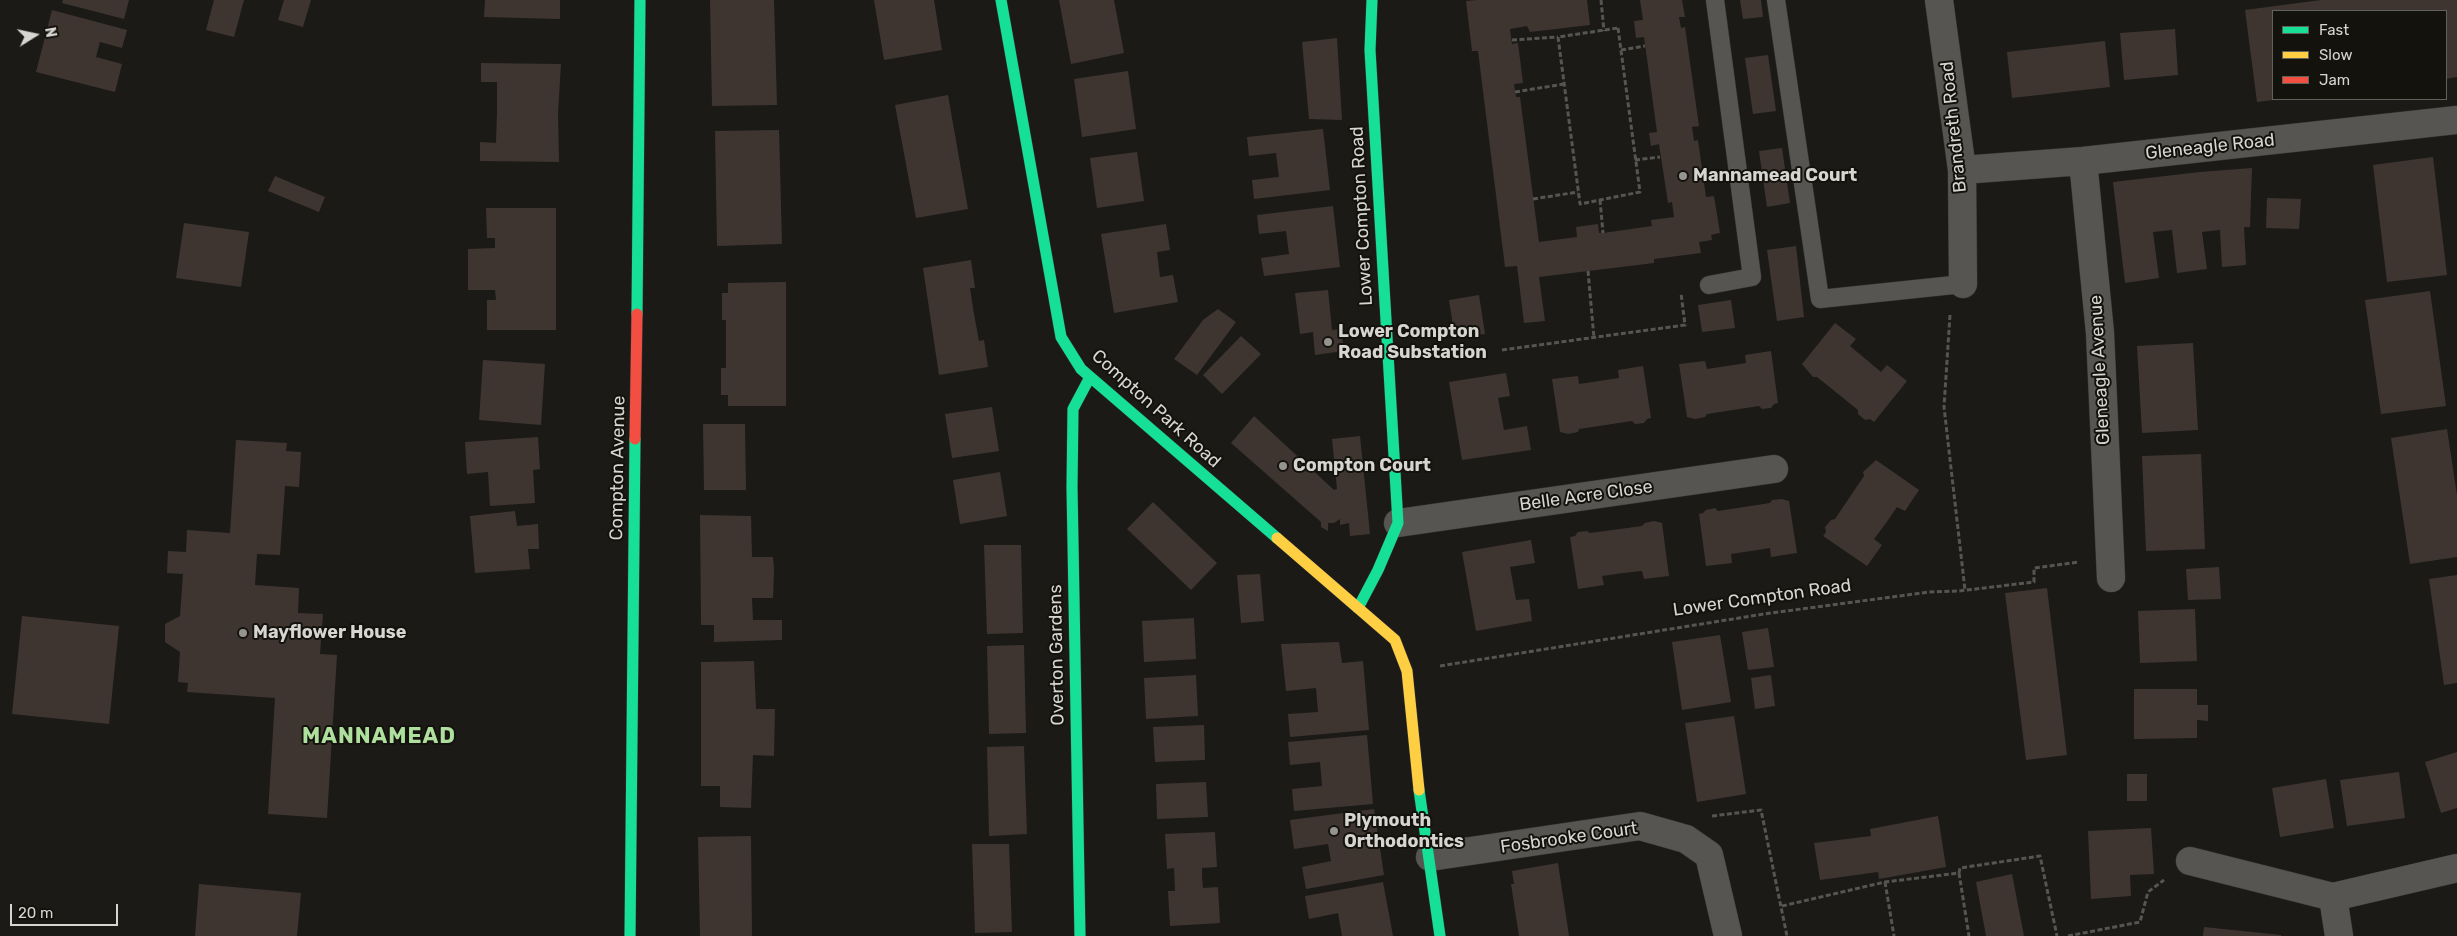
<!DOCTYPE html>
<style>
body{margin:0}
#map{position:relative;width:2457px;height:936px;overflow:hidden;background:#1b1a17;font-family:Rubik,sans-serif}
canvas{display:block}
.legend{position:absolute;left:2272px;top:10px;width:175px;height:90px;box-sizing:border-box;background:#14120c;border:1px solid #62605b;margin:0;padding:6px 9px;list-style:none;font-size:15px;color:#d6d5d1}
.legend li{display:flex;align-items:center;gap:10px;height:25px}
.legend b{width:25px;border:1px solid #62605b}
.north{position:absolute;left:10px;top:10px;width:50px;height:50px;-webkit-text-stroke:4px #14120c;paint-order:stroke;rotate:80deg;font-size:14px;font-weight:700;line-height:20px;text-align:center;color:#d6d5d1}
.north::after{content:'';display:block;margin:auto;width:18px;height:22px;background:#d6d5d1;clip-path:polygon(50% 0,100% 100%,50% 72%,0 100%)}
.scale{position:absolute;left:10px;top:904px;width:108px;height:22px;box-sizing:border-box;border:2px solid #d6d5d1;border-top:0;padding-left:6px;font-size:15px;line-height:18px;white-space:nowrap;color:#d6d5d1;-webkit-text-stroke:4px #14120c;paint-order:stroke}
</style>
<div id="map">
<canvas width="2457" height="936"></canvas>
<ul class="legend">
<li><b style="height:6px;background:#16e098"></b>Fast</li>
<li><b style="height:6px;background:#ffcf43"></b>Slow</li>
<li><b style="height:6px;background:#f24e42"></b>Jam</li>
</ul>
<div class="north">N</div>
<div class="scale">20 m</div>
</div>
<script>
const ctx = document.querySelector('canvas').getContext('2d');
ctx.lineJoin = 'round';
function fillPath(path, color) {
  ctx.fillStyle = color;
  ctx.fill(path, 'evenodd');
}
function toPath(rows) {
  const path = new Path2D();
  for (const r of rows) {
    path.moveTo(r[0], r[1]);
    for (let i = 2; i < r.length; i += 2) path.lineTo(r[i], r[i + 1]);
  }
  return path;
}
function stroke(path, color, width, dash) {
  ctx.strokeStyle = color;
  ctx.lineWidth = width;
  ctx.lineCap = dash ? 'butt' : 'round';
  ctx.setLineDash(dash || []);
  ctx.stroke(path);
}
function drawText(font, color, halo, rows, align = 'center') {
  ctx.font = font + ' Rubik,sans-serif';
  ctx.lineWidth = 4;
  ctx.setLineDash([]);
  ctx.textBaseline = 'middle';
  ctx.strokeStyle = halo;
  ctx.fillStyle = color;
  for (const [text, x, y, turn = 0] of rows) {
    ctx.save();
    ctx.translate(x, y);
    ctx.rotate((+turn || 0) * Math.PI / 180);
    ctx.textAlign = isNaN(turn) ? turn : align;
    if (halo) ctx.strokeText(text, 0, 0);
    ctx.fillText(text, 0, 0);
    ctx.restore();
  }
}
const building = toPath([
 [63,0,129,0,124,19,62,3],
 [214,0,244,0,234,37,206,30],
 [284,0,311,0,303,27,278,20],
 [485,0,560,0,560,19,484,17],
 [710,0,774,0,777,105,712,106],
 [874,0,934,0,942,50,884,60],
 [1059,0,1114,0,1124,53,1071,64],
 [1477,0,1587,0,1590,25,1530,32,1527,26,1510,29,1512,44,1518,43,1523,83,1514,84,1516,97,1520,97,1539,242,1577,237,1576,227,1598,224,1599,233,1603,233,1652,226,1651,220,1674,217,1672,202,1668,203,1659,144,1651,146,1649,133,1657,132,1644,37,1636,38,1634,21,1643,20,1640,0,1682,0,1685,17,1679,17,1681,28,1685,27,1699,126,1692,127,1694,141,1698,140,1706,197,1714,196,1720,233,1711,235,1712,240,1699,242,1701,253,1654,259,1654,263,1539,277,1545,321,1524,323,1517,266,1505,267,1478,51,1472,51,1466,1],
 [1740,0,1761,0,1763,17,1743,19],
 [2321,0,2457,0,2457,77,2446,79,2446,11,2273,11,2273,100,2257,102,2245,10],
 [52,10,127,30,122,48,100,42,96,57,122,64,115,92,36,72],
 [2175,29,2178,75,2124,80,2120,33],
 [1337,38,1342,120,1309,119,1302,42],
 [2105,41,2110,87,2012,98,2007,52],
 [1768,55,1776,111,1753,114,1745,58],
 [481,63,561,64,558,113,559,162,480,161,480,142,496,143,497,112,497,82,481,82],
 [1128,71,1136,129,1082,137,1074,79],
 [948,95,968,209,916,218,895,105],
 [1323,129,1330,190,1254,199,1252,180,1279,177,1276,153,1249,156,1247,137],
 [779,130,782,244,717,246,715,131],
 [1782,148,1790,203,1767,207,1759,151],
 [1137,152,1144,201,1097,208,1090,158],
 [2433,157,2447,275,2387,282,2373,165],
 [2252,168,2250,227,2244,227,2246,265,2222,267,2220,230,2202,232,2207,269,2177,273,2172,230,2153,232,2159,278,2125,283,2113,182,2200,172],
 [275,176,325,197,319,212,268,191],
 [2267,198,2301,199,2299,229,2266,228],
 [1333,206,1340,267,1264,276,1261,258,1289,254,1286,231,1259,234,1257,215],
 [486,208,556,208,556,330,487,330,487,300,496,300,495,290,468,290,468,249,495,248,495,238,487,238],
 [184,223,249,232,241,287,176,278],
 [1166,224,1170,250,1157,252,1160,277,1173,275,1178,302,1114,313,1101,234],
 [1796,246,1804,317,1777,321,1767,250],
 [971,260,975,288,970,288,974,314,979,341,984,340,988,367,939,375,923,268],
 [786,282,786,406,728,406,728,395,721,395,721,368,726,368,726,320,722,320,722,293,728,293,728,283],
 [1328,290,1332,330,1341,329,1344,351,1315,355,1313,332,1300,334,1295,293],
 [2430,291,2446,406,2381,414,2365,300],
 [1479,295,1485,334,1455,338,1449,300],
 [1731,300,1735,328,1702,332,1698,305],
 [1218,309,1236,322,1197,375,1174,359,1203,320],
 [1835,323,1856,339,1850,346,1881,372,1887,365,1907,381,1874,422,1870,419,1865,420,1858,414,1858,410,1817,377,1813,377,1802,364],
 [1241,336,1261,354,1222,394,1203,375],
 [2193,343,2198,430,2142,433,2137,346],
 [1771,351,1778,403,1774,404,1771,408,1762,409,1759,406,1707,414,1705,417,1695,419,1687,417,1679,364,1705,361,1707,369,1727,366,1746,363,1745,355],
 [483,360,545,364,541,425,479,420],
 [1643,366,1651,418,1647,419,1644,423,1635,424,1632,421,1579,429,1578,432,1568,434,1560,432,1552,379,1578,376,1579,384,1619,378,1618,370],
 [1506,373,1510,396,1498,398,1504,430,1527,426,1531,450,1462,460,1449,382],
 [992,407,999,451,952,458,945,414],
 [1254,416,1334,490,1337,489,1332,439,1360,436,1370,534,1350,536,1349,523,1340,525,1340,519,1334,523,1328,523,1328,531,1321,527,1321,522,1231,443],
 [703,424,745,424,746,490,704,490],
 [2447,429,2457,495,2457,557,2410,564,2391,438],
 [538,437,540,469,533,470,535,503,490,506,488,472,467,474,465,442],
 [236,440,287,443,286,451,301,452,299,487,285,486,280,555,257,554,255,585,299,588,298,613,323,614,320,654,337,655,327,818,268,814,275,698,187,692,188,683,178,682,180,652,165,642,165,624,180,616,183,574,167,573,168,551,186,552,187,530,230,533],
 [2201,454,2205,549,2146,551,2142,456],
 [1876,460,1919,490,1905,511,1897,507,1886,523,1874,539,1882,545,1867,566,1823,536,1826,532,1825,527,1831,520,1835,519,1864,476,1863,472],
 [1000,472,1007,516,960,524,953,480],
 [1782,499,1789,501,1797,553,1771,557,1770,548,1751,551,1731,554,1732,563,1706,566,1699,514,1703,513,1706,510,1715,508,1718,511,1770,503,1772,500],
 [1153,502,1217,563,1191,590,1127,529],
 [515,511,517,526,538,524,539,549,528,549,530,569,475,573,470,516],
 [700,515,751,516,752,557,773,557,774,570,773,598,752,598,753,620,782,620,782,640,714,642,714,625,701,625],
 [1654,521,1662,523,1669,576,1644,579,1642,571,1623,573,1602,576,1604,585,1578,589,1570,537,1575,536,1578,532,1587,531,1590,533,1642,526,1645,523],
 [1531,540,1535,563,1510,567,1516,600,1529,599,1532,621,1476,631,1462,552],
 [984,545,1021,545,1023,633,987,634],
 [2219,567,2221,599,2188,600,2186,569],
 [1260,574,1264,621,1241,623,1237,575],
 [2457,575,2457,683,2444,685,2429,579],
 [2047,588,2067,755,2026,760,2005,593],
 [2195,609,2197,661,2140,663,2138,611],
 [22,616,119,626,109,724,12,714],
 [1194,618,1196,659,1144,662,1142,621],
 [1768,628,1774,667,1748,670,1742,632],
 [1720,635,1731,702,1682,710,1672,642],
 [1339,642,1342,663,1363,661,1369,730,1290,737,1288,714,1318,712,1316,688,1286,691,1281,644],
 [1024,645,1026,733,989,734,987,646],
 [754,661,756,709,775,709,774,756,753,755,751,808,720,807,720,786,701,786,701,662],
 [1196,675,1198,716,1146,719,1144,678],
 [1771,675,1775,706,1755,709,1751,678],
 [2134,689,2197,689,2197,705,2208,705,2208,721,2197,720,2197,738,2134,739],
 [1734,716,1746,794,1697,802,1685,723],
 [1204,725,1205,760,1155,762,1153,727],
 [1367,735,1373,804,1294,811,1292,789,1322,786,1320,762,1290,765,1288,742],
 [1024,746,1027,834,989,836,987,747],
 [2457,752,2457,808,2441,813,2425,762],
 [2399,772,2405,818,2347,826,2340,780],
 [2127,774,2147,774,2147,801,2127,801],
 [2326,779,2334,828,2280,837,2272,788],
 [1206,782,1208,817,1157,819,1156,784],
 [1374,809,1384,875,1306,889,1302,867,1331,861,1328,844,1294,849,1290,820],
 [1938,816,1946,867,1879,879,1878,872,1820,880,1814,843,1871,836,1870,829],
 [2151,828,2154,874,2130,875,2131,896,2091,899,2088,831],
 [1215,832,1217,867,1202,868,1202,878,1203,888,1218,887,1220,923,1170,926,1168,891,1175,891,1174,868,1167,869,1165,834],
 [751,836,752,936,700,936,698,837],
 [972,844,1009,844,1012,932,975,933],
 [1558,863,1569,936,1519,936,1511,884,1514,884,1512,871],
 [2012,874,2024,936,1986,936,1976,882],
 [1383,882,1393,936,1342,936,1338,913,1309,919,1305,896],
 [199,884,301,893,297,936,195,936],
 [2204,927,2281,935,2281,936,2203,936]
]);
const path = toPath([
 [1601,0,1604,31],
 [1618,28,1640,192,1580,204,1558,37,1618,28],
 [1512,40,1558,37],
 [1621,50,1645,46],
 [1515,92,1564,84],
 [1635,160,1660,157],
 [1533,199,1578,192],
 [1600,200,1603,233],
 [1588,271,1594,338],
 [1950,315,1944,407,1965,590],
 [1502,350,1685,325,1681,293],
 [1440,666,1764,614,1929,592,1959,591,2034,582,2034,568,2079,562],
 [1712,816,1761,810,1787,936],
 [1959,873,1969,936],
 [1885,882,1894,936],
 [1782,906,1885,882,1959,873,1960,868,2040,856,2057,936],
 [2068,936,2140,922,2148,892,2164,880]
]);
const lane = toPath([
 [1776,0,1820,299,1963,284],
 [1709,285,1752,277,1715,0]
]);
const street = toPath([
 [1939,0,1962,170,1963,284],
 [2083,161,2100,333,2111,578],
 [1962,170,2083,161,2457,120],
 [1398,523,1774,469],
 [1430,857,1640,826,1686,839,1709,855,1728,936],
 [2190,861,2333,897,2457,868],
 [2333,897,2339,936]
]);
const fast = toPath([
 [1001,0,1061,337,1081,369,1277,538],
 [637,314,640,0],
 [1358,608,1378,570,1398,523,1370,50,1372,0],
 [1419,790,1440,936],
 [630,936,635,439],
 [1080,936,1072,487,1073,409,1090,377]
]);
const slow = toPath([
 [1277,538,1395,640,1407,671,1419,790]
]);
const jam = toPath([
 [635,439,637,314]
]);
const markers = [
 [1683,176,5,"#959490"],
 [1328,342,5,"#959490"],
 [1283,466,5,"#959490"],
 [243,633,5,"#959490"],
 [1334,831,5,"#959490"]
];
const streetNames = [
 ["Brandreth Road",1954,127,-96],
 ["Gleneagle Road",2210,147,-6],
 ["Lower Compton Road",1362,216,-93],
 ["Gleneagle Avenue",2100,370,-93],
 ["Compton Park Road",1156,409,42],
 ["Compton Avenue",618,468,-89],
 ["Belle Acre Close",1586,496,-8],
 ["Lower Compton Road",1762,598,-8],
 ["Overton Gardens",1057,655,-91],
 ["Fosbrooke Court",1569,838,-8]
];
const poiNames = [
 ["Mannamead Court",1693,176],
 ["Lower Compton",1338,332],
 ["Road Substation",1338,353],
 ["Compton Court",1293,466],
 ["Mayflower House",253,633],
 ["Plymouth",1344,821],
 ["Orthodontics",1344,842]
];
const districtNames = [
 ["MANNAMEAD",379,737]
];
fillPath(building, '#3e3530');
stroke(lane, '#373634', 19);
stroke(street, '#373634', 29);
stroke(fast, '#373634', 12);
stroke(slow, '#373634', 12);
stroke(jam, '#373634', 12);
stroke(path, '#555552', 3, [5, 2.5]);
stroke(lane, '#565552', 18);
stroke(street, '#565552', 28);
stroke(fast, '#16e098', 11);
stroke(slow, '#ffcf43', 11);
stroke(jam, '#f24e42', 11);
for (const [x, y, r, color] of markers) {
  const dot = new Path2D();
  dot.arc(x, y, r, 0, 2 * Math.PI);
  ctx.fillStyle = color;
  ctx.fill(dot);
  stroke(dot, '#14120c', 2);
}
drawText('18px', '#d6d5d1', '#14120c', streetNames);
drawText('bold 18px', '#d6d5d1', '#14120c', poiNames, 'left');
ctx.letterSpacing = '1px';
drawText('bold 22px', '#afdf9f', '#14120c', districtNames);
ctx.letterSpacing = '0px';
</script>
